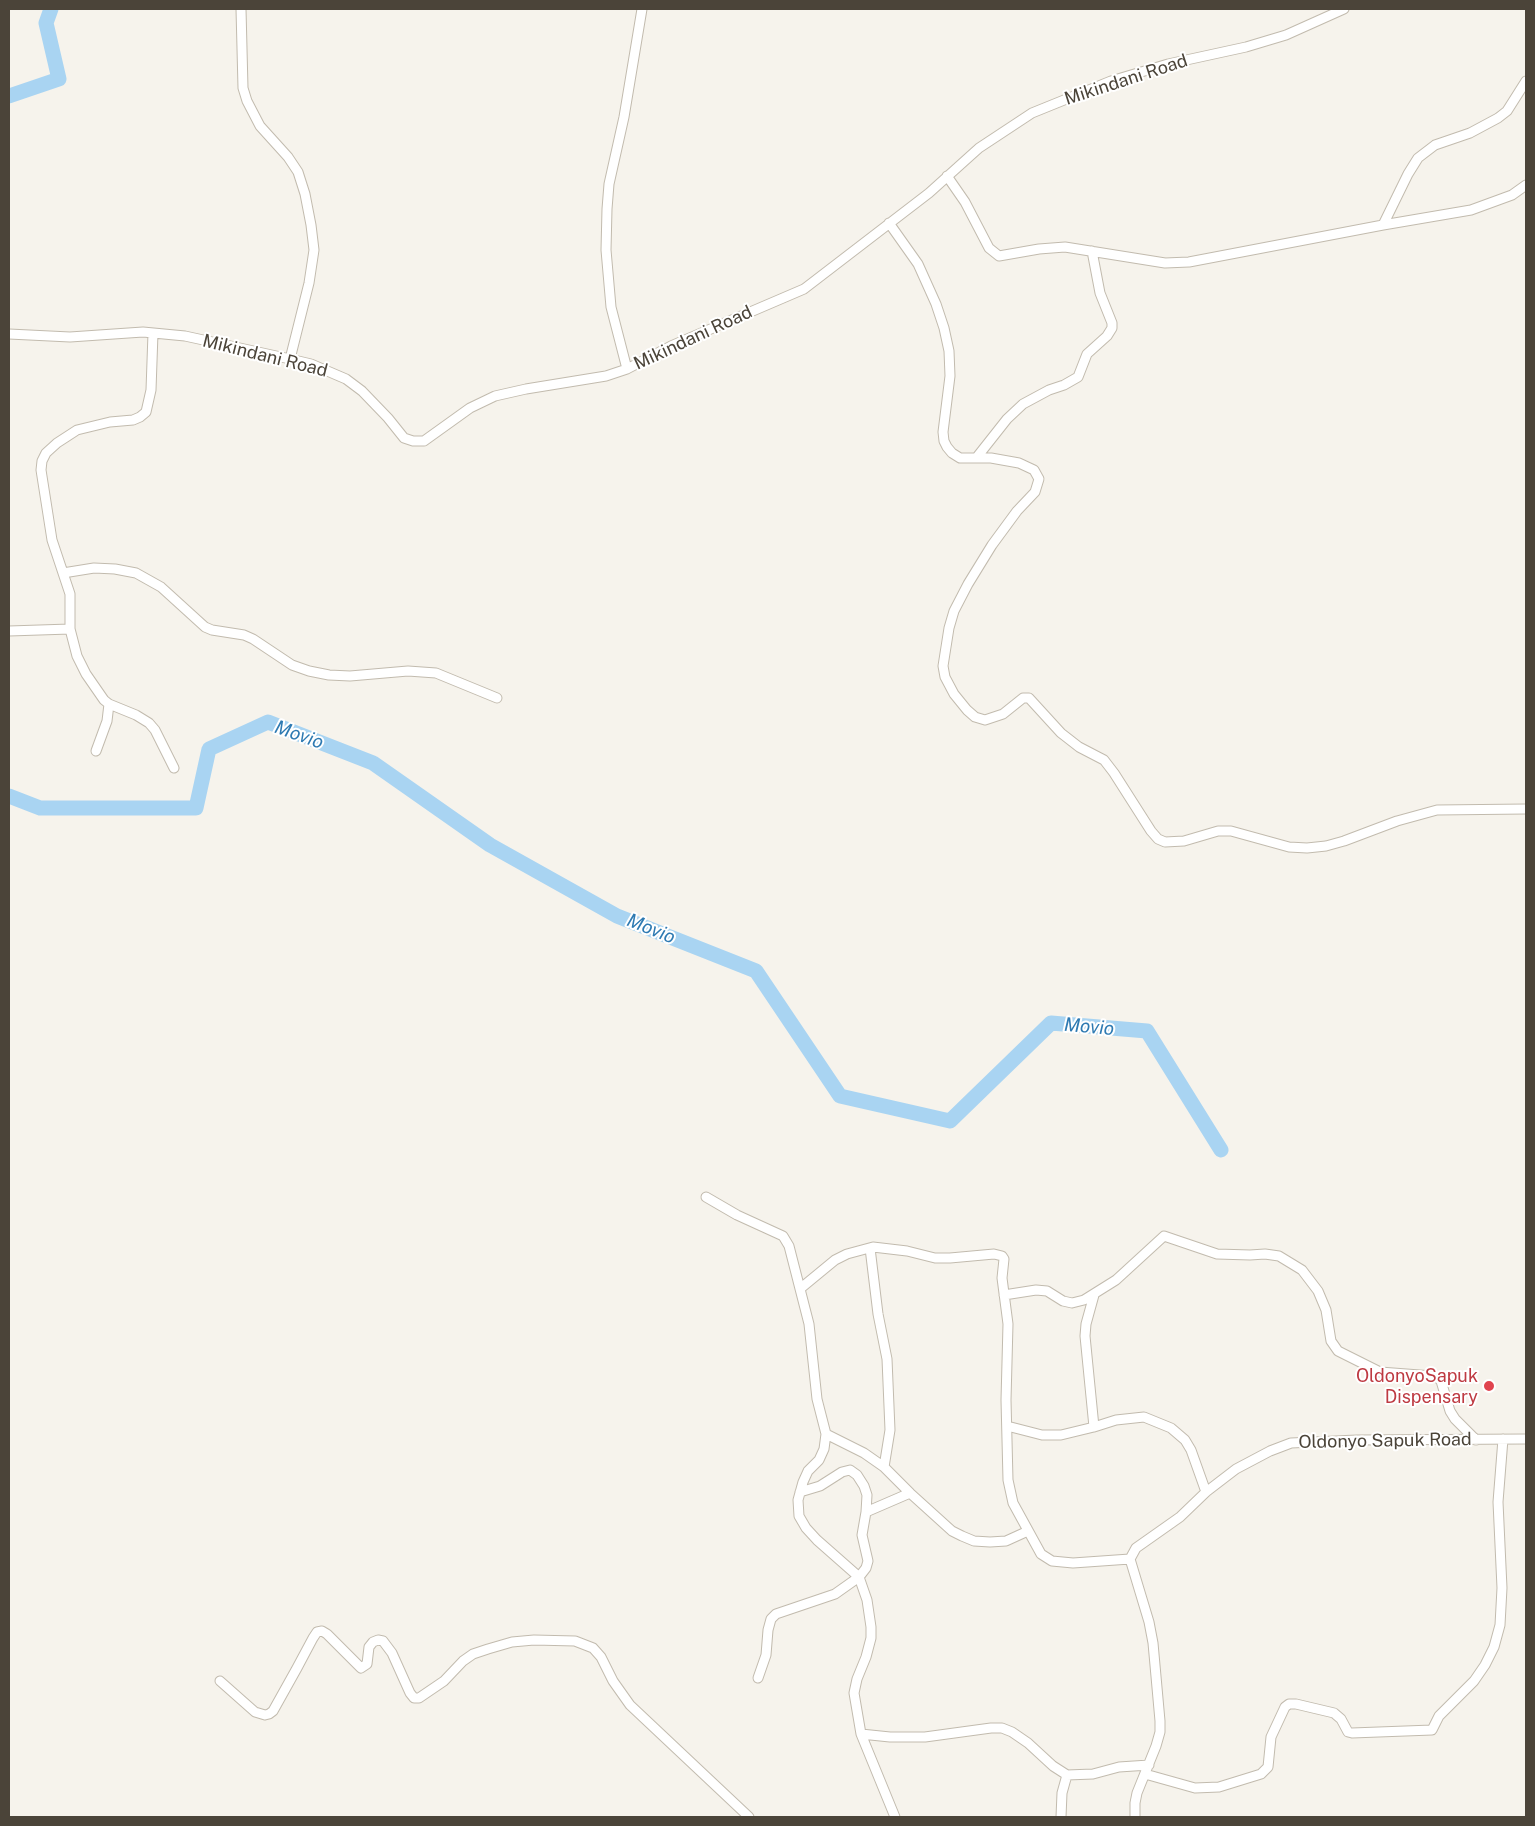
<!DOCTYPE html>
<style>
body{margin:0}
#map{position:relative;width:1535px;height:1826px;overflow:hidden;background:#f6f3ec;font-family:"Public Sans",sans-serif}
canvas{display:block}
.frame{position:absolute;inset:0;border:10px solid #4b4439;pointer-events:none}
</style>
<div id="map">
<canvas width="1535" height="1826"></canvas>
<div class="frame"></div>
</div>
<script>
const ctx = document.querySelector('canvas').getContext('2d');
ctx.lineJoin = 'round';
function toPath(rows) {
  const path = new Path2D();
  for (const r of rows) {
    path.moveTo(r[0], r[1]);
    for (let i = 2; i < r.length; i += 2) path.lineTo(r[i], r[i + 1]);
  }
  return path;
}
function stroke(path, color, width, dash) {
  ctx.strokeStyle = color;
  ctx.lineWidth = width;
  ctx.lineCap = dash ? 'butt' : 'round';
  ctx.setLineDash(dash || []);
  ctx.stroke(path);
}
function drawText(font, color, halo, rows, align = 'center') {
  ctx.font = font + ' "Public Sans",sans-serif';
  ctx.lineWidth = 4;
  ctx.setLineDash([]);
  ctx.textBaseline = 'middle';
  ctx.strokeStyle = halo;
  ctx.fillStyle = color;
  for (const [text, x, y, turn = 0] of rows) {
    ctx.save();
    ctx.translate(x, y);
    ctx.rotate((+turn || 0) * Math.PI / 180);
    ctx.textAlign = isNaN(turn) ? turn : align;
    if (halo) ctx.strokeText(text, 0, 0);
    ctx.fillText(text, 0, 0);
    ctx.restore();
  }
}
const river = toPath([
 [9,96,59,79,46,23,51,9],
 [9,796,40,808,196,808,209,749,268,722,373,763,490,845,617,916,756,971,840,1096,950,1121,1051,1023,1147,1031,1221,1150]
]);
const minor = toPath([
 [241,9,243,88,247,101,260,126,288,157,298,172,305,194,311,225,314,250,309,283,290,359],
 [947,176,965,202,989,248,999,256,1039,249,1065,247,1165,263,1189,262,1383,225,1471,210,1512,195,1526,185],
 [889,223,918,264,936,304,944,328,949,351,950,376,943,432,944,441,947,447,952,453,960,458,991,458,1019,463,1034,470,1039,479,1035,492,1017,511,992,545,968,584,954,611,949,628,943,666,945,677,954,694,967,710,975,717,985,720,1003,714,1023,698,1029,698,1061,733,1079,747,1104,760,1114,773,1151,831,1158,839,1165,842,1184,841,1218,831,1231,831,1289,847,1307,848,1326,846,1344,841,1397,821,1437,810,1526,809],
 [1383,225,1408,174,1418,158,1435,145,1470,133,1498,118,1507,111,1526,81],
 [153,333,151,390,146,412,140,417,133,420,110,422,77,430,57,443,46,453,42,461,41,470,52,540,70,594,70,629,77,656,86,674,104,700,109,704,136,715,149,723,155,730,174,768],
 [9,334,70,337,143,332,185,336,290,359,311,364,346,379,362,391,388,418,404,438,413,441,424,441,470,408,495,396,526,389,606,376,627,369,671,346,804,289,929,193,979,148,1032,113,1111,81,1168,64,1246,47,1286,35,1344,9],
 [627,369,611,307,606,250,607,209,609,184,624,117,642,9],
 [977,457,1007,419,1023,404,1049,390,1064,385,1078,377,1087,354,1107,336,1112,328,1112,323,1100,293,1092,251],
 [63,573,94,568,115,569,136,573,161,587,205,627,212,630,244,635,253,639,292,665,309,671,329,675,350,676,408,671,436,673,497,698],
 [9,631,70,629],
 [96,751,107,721,109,704],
 [706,1197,737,1215,783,1236,789,1246,809,1324,817,1399,826,1434,824,1449,819,1460,808,1471,803,1482,798,1500,799,1516,806,1528,817,1540,859,1577,867,1600,871,1627,871,1638,866,1657,857,1679,854,1693,861,1734,890,1737,925,1737,991,1728,1002,1728,1012,1732,1028,1743,1053,1766,1067,1775,1093,1774,1119,1767,1149,1765],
 [870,1248,878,1314,887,1359,890,1430,884,1467],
 [801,1288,835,1260,847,1254,873,1247,907,1251,935,1258,950,1258,994,1254,1002,1256,1004,1259,1002,1278,1008,1324,1006,1400,1008,1480,1013,1503,1041,1554,1052,1561,1073,1563,1130,1559],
 [1004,1295,1036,1290,1047,1291,1063,1301,1072,1303,1084,1300,1116,1280,1164,1236,1217,1254,1250,1255,1265,1254,1279,1256,1302,1270,1318,1291,1326,1310,1331,1341,1338,1351,1380,1372,1433,1376,1438,1378,1441,1381,1450,1411,1455,1419,1476,1440],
 [1007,1426,1042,1435,1061,1435,1094,1427,1085,1336,1086,1324,1094,1295],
 [1094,1427,1116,1420,1144,1417,1171,1428,1185,1440,1191,1450,1206,1492],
 [826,1434,864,1453,884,1467,910,1493,952,1531,962,1536,974,1541,990,1542,1006,1541,1028,1531],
 [800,1492,820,1486,842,1472,850,1470,857,1475,864,1486,867,1495,866,1512],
 [758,1678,766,1655,768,1630,771,1619,776,1614,835,1594,859,1577,866,1568,868,1561,862,1535,866,1512,910,1493],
 [220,1681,255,1712,265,1715,269,1714,273,1711,297,1668,313,1638,317,1632,322,1631,327,1634,361,1668,367,1664,369,1647,373,1642,378,1640,383,1641,392,1653,410,1693,414,1698,419,1698,444,1681,463,1661,473,1654,488,1649,512,1642,534,1640,575,1641,593,1648,601,1657,613,1681,630,1705,749,1817],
 [861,1734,895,1817],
 [1145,1774,1195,1788,1219,1787,1261,1774,1268,1767,1271,1737,1285,1707,1289,1704,1296,1704,1334,1713,1341,1719,1348,1732,1352,1733,1432,1730,1439,1716,1474,1681,1485,1665,1494,1647,1500,1625,1502,1588,1498,1502,1503,1439],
 [1061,1817,1062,1793,1067,1775],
 [1135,1817,1135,1803,1137,1793,1156,1746,1160,1732,1160,1721,1153,1643,1149,1622,1130,1559,1136,1548,1180,1517,1206,1492,1236,1469,1270,1451,1291,1443,1357,1440,1526,1439]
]);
const markers = [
 [1489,1386,6,"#e0444e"]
];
const streetNames = [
 ["Mikindani Road",1126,80,-18],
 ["Mikindani Road",693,338,-25],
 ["Mikindani Road",265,356,14],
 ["Oldonyo Sapuk Road",1385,1441,-1]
];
const healthNames = [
 ["OldonyoSapuk",1478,1376],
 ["Dispensary",1478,1397]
];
const waterNames = [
 ["Movio",299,735,20],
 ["Movio",651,929,22],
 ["Movio",1089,1027,5]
];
stroke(river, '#a9d4f2', 15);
stroke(minor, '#c2bbae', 11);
stroke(minor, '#fff', 9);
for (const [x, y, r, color] of markers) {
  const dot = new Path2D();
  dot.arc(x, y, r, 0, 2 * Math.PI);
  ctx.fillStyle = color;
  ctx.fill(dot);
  stroke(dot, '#fff', 2);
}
drawText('18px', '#4b4439', '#fff', streetNames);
drawText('18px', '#be3a42', '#fff', healthNames, 'right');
drawText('italic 19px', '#2e7ab2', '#fff', waterNames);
</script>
